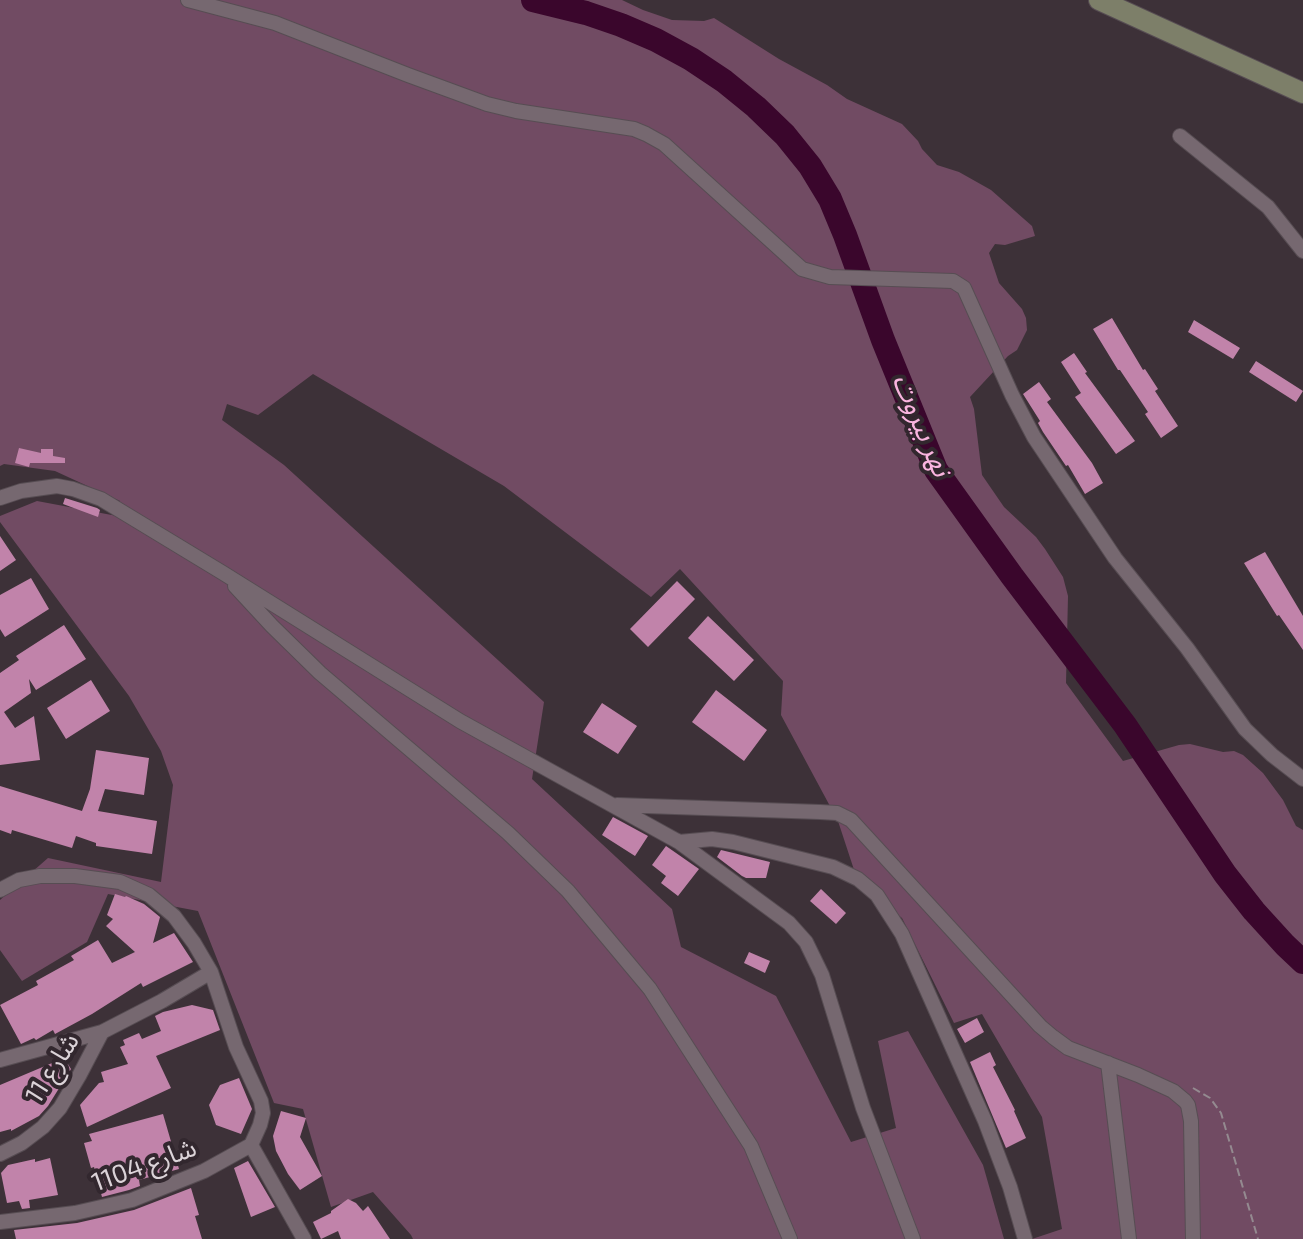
<!DOCTYPE html>
<meta charset="utf-8">
<style>
body{margin:0}
canvas{display:block;background:#3d3138}
</style>
<canvas width="1303" height="1239"></canvas>
<script>
const ctx = document.querySelector('canvas').getContext('2d');
ctx.lineJoin = 'round';
function fillPath(path, color) {
  ctx.fillStyle = color;
  ctx.fill(path, 'evenodd');
}
function toPath(rows) {
  const path = new Path2D();
  for (const r of rows) {
    path.moveTo(r[0], r[1]);
    for (let i = 2; i < r.length; i += 2) path.lineTo(r[i], r[i + 1]);
  }
  return path;
}
function stroke(path, color, width, dash) {
  ctx.strokeStyle = color;
  ctx.lineWidth = width;
  ctx.lineCap = dash ? 'butt' : 'round';
  ctx.setLineDash(dash || []);
  ctx.stroke(path);
}
function drawText(font, color, halo, rows, align = 'center') {
  ctx.font = font + ' "Exo 2","Noto Sans Arabic",sans-serif';
  ctx.lineWidth = 8;
  ctx.setLineDash([]);
  ctx.textBaseline = 'middle';
  ctx.strokeStyle = halo;
  ctx.fillStyle = color;
  for (const [text, x, y, turn = 0] of rows) {
    ctx.save();
    ctx.translate(x, y);
    ctx.rotate((+turn || 0) * Math.PI / 180);
    ctx.textAlign = isNaN(turn) ? turn : align;
    if (halo) ctx.strokeText(text, 0, 0);
    ctx.fillText(text, 0, 0);
    ctx.restore();
  }
}
const green = toPath([
 [0,0,622,0,643,10,672,20,704,21,714,18,779,59,827,85,847,99,902,124,918,141,922,149,937,165,959,172,991,190,1032,226,1035,236,1005,245,995,244,989,253,999,283,1022,309,1026,318,1027,330,1017,350,1008,356,970,397,974,409,982,475,1004,507,1036,537,1045,549,1063,577,1068,596,1066,683,1123,761,1179,745,1190,744,1223,752,1234,751,1243,755,1263,773,1283,800,1296,826,1303,830,1303,1239,1032,1239,1062,1229,1042,1117,982,1014,954,1023,902,918,859,885,838,821,781,715,783,681,680,569,651,597,504,486,313,374,258,415,227,404,222,420,284,465,544,702,532,779,672,909,681,947,776,996,851,1142,896,1128,878,1041,908,1031,983,1165,1004,1239,413,1239,411,1235,373,1192,331,1207,303,1109,274,1103,198,911,108,894,87,942,22,981,0,950,0,900,48,858,161,882,173,785,161,751,129,696,0,522,0,516,37,501,117,516,120,501,55,471,4,464,0,466]
]);
const river = toPath([
 [533,0,586,13,621,25,656,40,691,59,724,81,756,107,785,135,810,166,830,199,845,235,883,340,936,470,1012,576,1125,725,1225,874,1254,911,1285,945,1303,962]
]);
const building = toPath([
 [1112,318,1143,370,1145,369,1158,389,1155,391,1178,426,1161,438,1145,414,1148,412,1120,370,1118,370,1093,329],
 [1194,320,1240,348,1233,359,1188,332],
 [1074,353,1087,372,1085,373,1135,441,1116,454,1075,397,1081,393,1061,362],
 [1256,361,1303,391,1296,402,1249,372],
 [1039,382,1051,399,1047,402,1092,463,1103,483,1085,494,1068,465,1066,466,1043,432,1038,423,1040,421,1023,394],
 [19,448,41,453,41,449,53,449,53,456,65,458,65,463,30,463,29,467,15,463],
 [65,498,97,508,100,510,98,517,63,504],
 [0,536,16,560,0,571],
 [1265,552,1303,616,1303,650,1279,615,1277,616,1244,563],
 [31,578,49,609,5,637,0,629,0,595],
 [677,581,695,599,648,647,630,629],
 [708,616,754,660,734,681,688,638],
 [64,625,86,659,36,690,29,679,31,693,4,712,15,728,34,716,40,760,0,765,0,673,19,660,16,656],
 [91,680,110,711,66,739,47,708],
 [716,690,767,730,744,761,692,722],
 [602,703,637,726,618,754,583,732],
 [96,750,149,758,144,795,105,789,98,811,157,821,152,854,96,846,96,843,76,836,72,848,12,830,11,834,0,830,0,786,82,811,90,789],
 [613,817,648,836,635,856,602,835],
 [666,846,699,869,678,896,661,883,666,876,652,865],
 [721,850,770,862,766,878,746,878,742,876,717,857],
 [821,889,846,913,836,924,810,901],
 [115,894,125,897,126,896,144,904,160,917,153,943,174,933,193,962,143,987,141,983,92,1014,55,1034,53,1030,36,1040,34,1038,21,1044,0,1005,38,985,36,981,74,960,71,956,98,940,112,963,135,952,106,926,113,919,107,915],
 [749,952,770,961,765,973,744,963],
 [192,1005,213,1010,220,1030,156,1056,171,1088,87,1127,80,1105,99,1083,104,1082,101,1072,128,1064,120,1047,125,1045,123,1040,139,1033,142,1039,161,1031,155,1016,163,1012],
 [977,1018,984,1032,965,1043,957,1029],
 [990,1052,996,1065,993,1067,1015,1110,1014,1111,1026,1138,1006,1148,970,1062],
 [64,1058,71,1069,48,1106,39,1116,11,1131,11,1129,0,1132,0,1085],
 [239,1078,252,1109,241,1134,216,1125,209,1105,220,1085],
 [281,1111,306,1118,300,1137,322,1176,300,1190,288,1174,276,1151,273,1136],
 [163,1114,179,1169,139,1180,140,1186,129,1190,102,1197,94,1167,91,1168,84,1143,92,1141,89,1134],
 [50,1158,58,1195,29,1200,30,1208,22,1209,19,1201,7,1203,1,1173,8,1165,35,1159,35,1162],
 [248,1161,275,1207,251,1217,234,1168],
 [191,1188,199,1215,195,1216,202,1239,16,1239,14,1230,77,1223,134,1210],
 [348,1199,356,1203,363,1211,368,1206,390,1239,341,1239,338,1231,321,1239,313,1222,331,1213,331,1211]
]);
const path = toPath([
 [1193,1088,1210,1098,1221,1113,1258,1239]
]);
const street = toPath([
 [188,0,275,23,408,75,487,104,516,111,634,129,646,134,664,144,802,269,830,277,953,281,964,288,1012,395,1034,437,1115,558,1187,648,1245,729,1272,755,1303,779],
 [1180,136,1268,207,1303,251],
 [0,498,21,491,57,486,73,489,101,499,223,573,460,721,679,842,789,923,806,942,822,975,863,1108,913,1239],
 [235,586,272,626,320,673,508,833,568,891,650,989,751,1146,790,1239],
 [617,805,820,812,837,813,851,820,1040,1026,1053,1037,1068,1048,1138,1075,1173,1091,1185,1101,1188,1105,1191,1121,1193,1239],
 [679,842,712,839,733,842,833,867,858,879,877,895,902,934,985,1121,1010,1187,1025,1239],
 [0,890,19,880,40,876,75,876,120,882,149,895,174,916,194,943,211,972,236,1047,261,1101,263,1113,260,1125,251,1145],
 [0,1060,102,1032,162,1001,211,972],
 [1108,1063,1129,1239],
 [251,1145,304,1239],
 [0,1154,22,1143,43,1127,60,1108,79,1076,102,1032],
 [0,1222,75,1213,132,1200,204,1171,251,1145]
]);
const secondary = toPath([
 [1099,0,1303,93]
]);
const streetNames = [
 ["شارع 11",52,1068,-58],
 ["شارع 1104",144,1165,-20]
];
const waterNames = [
 ["نهر بيروت",922,425,67]
];
fillPath(green, '#714b63');
stroke(river, '#3a062c', 24);
fillPath(building, '#c183aa');
stroke(street, '#574d53', 16);
stroke(secondary, '#574d53', 22);
stroke(path, '#948a90', 2, [8, 4]);
stroke(street, '#766870', 14);
stroke(secondary, '#7d7f69', 20);
drawText('26px', '#dbd3d8', '#32272e', streetNames);
drawText('italic 28px', '#f9b4df', '#32272e', waterNames);
</script>
